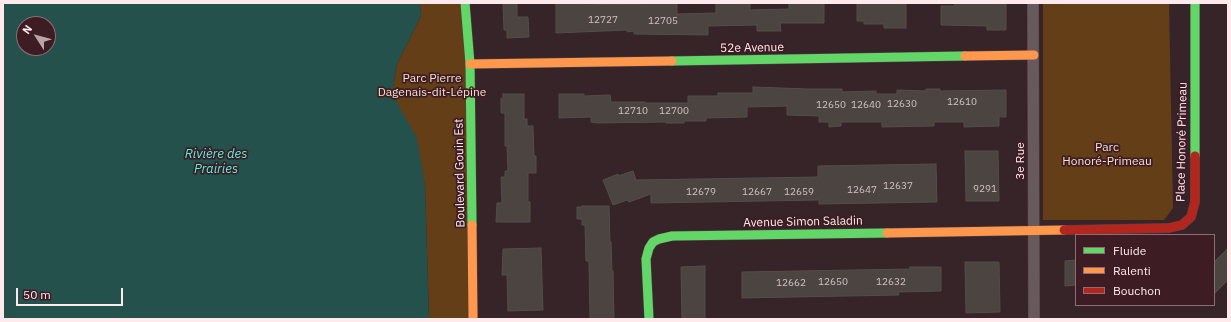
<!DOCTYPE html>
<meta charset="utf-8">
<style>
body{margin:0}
#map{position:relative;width:1231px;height:322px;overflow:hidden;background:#362428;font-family:"IBM Plex Sans",sans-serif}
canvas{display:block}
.frame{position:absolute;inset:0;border:4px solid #feeaed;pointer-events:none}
.legend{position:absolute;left:1075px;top:234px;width:140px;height:72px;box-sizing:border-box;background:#3e1c24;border:1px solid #8b6e74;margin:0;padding:5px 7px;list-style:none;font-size:12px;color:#feeaed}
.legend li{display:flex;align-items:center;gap:8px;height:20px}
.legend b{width:20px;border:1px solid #8b6e74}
.north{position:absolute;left:16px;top:16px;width:40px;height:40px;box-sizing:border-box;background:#3e1c24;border:1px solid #8b6e74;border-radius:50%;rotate:306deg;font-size:11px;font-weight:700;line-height:16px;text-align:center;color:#feeaed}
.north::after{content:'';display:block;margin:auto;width:14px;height:18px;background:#b8a5a8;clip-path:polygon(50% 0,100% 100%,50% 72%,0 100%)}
.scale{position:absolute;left:16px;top:288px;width:107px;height:18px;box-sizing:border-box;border:2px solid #feeaed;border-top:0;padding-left:5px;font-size:12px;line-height:14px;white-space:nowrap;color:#feeaed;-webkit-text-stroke:3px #3e1c24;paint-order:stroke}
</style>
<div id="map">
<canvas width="1231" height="322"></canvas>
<div class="frame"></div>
<ul class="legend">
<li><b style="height:5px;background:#63d668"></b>Fluide</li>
<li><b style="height:5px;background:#ff974d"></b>Ralenti</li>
<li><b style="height:5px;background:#b3261e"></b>Bouchon</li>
</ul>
<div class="north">N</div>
<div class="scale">50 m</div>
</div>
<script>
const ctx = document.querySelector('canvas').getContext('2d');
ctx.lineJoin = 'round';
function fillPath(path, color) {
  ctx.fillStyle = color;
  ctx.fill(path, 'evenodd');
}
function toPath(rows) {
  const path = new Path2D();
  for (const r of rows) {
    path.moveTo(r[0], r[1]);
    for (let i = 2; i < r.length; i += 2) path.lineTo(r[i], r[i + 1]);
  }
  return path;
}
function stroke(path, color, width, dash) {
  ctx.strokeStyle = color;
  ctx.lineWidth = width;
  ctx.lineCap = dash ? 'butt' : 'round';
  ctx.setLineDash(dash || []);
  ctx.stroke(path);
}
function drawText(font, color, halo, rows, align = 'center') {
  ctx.font = font + ' "IBM Plex Sans",sans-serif';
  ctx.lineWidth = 3.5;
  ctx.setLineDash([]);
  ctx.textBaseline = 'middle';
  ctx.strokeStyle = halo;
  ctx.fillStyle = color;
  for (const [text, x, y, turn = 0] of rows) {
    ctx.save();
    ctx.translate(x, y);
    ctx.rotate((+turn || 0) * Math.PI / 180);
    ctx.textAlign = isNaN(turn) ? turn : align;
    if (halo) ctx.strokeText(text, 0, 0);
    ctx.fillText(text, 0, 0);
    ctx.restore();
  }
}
const green = toPath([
 [420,3,465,3,476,319,429,319,425,184,392,94,397,64,421,16],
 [1043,3,1169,3,1173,208,1164,220,1043,220]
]);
const water = toPath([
 [3,3,420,3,421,16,397,64,392,94,417,138,425,184,429,319,3,319],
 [24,24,48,24,48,48,24,48]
]);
const building = toPath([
 [503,3,517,3,517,17,528,17,529,37,507,38,507,30,504,30,503,3],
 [556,3,584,3,584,5,677,3,677,14,716,13,716,3,750,3,750,10,789,9,789,3,824,3,824,23,780,23,781,31,757,31,757,25,708,26,708,35,634,34,634,31,627,32,627,30,556,33,556,3],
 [857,3,906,3,906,28,884,28,884,24,864,24,864,21,857,21,857,3],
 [955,3,1006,3,1006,30,987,30,987,26,941,25,941,6,954,6,955,3],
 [753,87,808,89,842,89,842,92,876,91,876,94,897,94,897,90,926,91,926,89,940,89,940,91,1006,90,1006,117,999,117,999,126,964,127,964,122,934,122,934,126,882,127,882,122,841,122,841,126,829,127,829,122,819,122,819,116,787,115,787,106,747,107,747,117,706,118,706,121,684,121,684,123,666,123,666,122,598,123,591,122,591,117,559,118,559,94,584,94,584,96,610,95,611,102,645,102,645,103,688,103,688,96,718,96,718,93,753,93,753,87],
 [503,94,524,94,524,119,527,119,527,126,533,126,534,156,536,156,536,173,528,173,528,202,530,202,530,222,496,222,497,203,502,203,501,177,505,177,505,171,508,171,507,146,505,146,505,113,501,113,501,98,503,99,503,94],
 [965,151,998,151,999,201,966,201,965,151],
 [936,164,937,202,819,204,819,200,651,203,651,194,629,202,627,200,613,205,603,180,618,174,618,176,633,171,636,180,818,177,818,166,936,164],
 [582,206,609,206,610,242,611,242,612,271,613,271,614,319,590,319,589,261,586,261,585,225,582,225,582,219,577,219,577,207,582,207,582,206],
 [541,248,543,310,508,311,507,275,502,275,503,249,541,248],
 [1228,248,1228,280,1214,294,1214,262,1228,248],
 [1076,260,1076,285,1065,286,1065,261,1076,260],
 [965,262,999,262,1000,312,966,313,965,262],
 [705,266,705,319,682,319,681,267,705,266],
 [910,267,941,267,941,291,898,292,899,295,742,298,742,272,910,269,910,267]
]);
const street = toPath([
 [1033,3,1034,319]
]);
const fast = toPath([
 [465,3,470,64,472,225],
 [1195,3,1195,156],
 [672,61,965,56],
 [649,319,646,259,649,248,653,242,659,239,672,236,887,233]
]);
const slow = toPath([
 [965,56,1034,55],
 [470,64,672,61],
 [472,225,473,319],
 [887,233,1064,230]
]);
const jam = toPath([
 [1064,230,1169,228,1182,225,1191,217,1195,202,1195,156]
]);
const numberNames = [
 ["12727",603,20],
 ["12705",663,21],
 ["12610",962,102],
 ["12630",902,104],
 ["12650",831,105],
 ["12640",866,105],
 ["12710",633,111],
 ["12700",674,111],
 ["12637",898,186],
 ["9291",985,189],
 ["12647",862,190],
 ["12679",701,192],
 ["12667",757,192],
 ["12659",799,192],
 ["12650",833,282],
 ["12632",891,282],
 ["12662",791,283]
];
const streetNames = [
 ["52e Avenue",752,48,-1],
 ["Place Honoré Primeau",1182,142,-89],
 ["3e Rue",1021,161,-90],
 ["Boulevard Gouin Est",460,173,-91],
 ["Avenue Simon Saladin",803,222,-1]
];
const parkNames = [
 ["Parc Pierre",432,79],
 ["Dagenais-dit-Lépine",432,93],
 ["Parc",1107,148],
 ["Honoré-Primeau",1107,162]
];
const waterNames = [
 ["Rivière des",216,154],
 ["Prairies",216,169]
];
fillPath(green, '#633e17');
fillPath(water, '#24514c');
fillPath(building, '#4c4441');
stroke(building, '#534e49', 1);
stroke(street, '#514246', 12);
stroke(fast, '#514246', 10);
stroke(slow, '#514246', 10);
stroke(jam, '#514246', 10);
stroke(street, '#685a5c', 11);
stroke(fast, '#63d668', 9);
stroke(slow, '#ff974d', 9);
stroke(jam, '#b3261e', 9);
drawText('10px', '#d2c0c2', null, numberNames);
drawText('12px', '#feeaed', '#3e1c24', streetNames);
drawText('12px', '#f4e0cd', '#3e1c24', parkNames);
drawText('italic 13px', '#52f3e4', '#3e1c24', waterNames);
</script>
